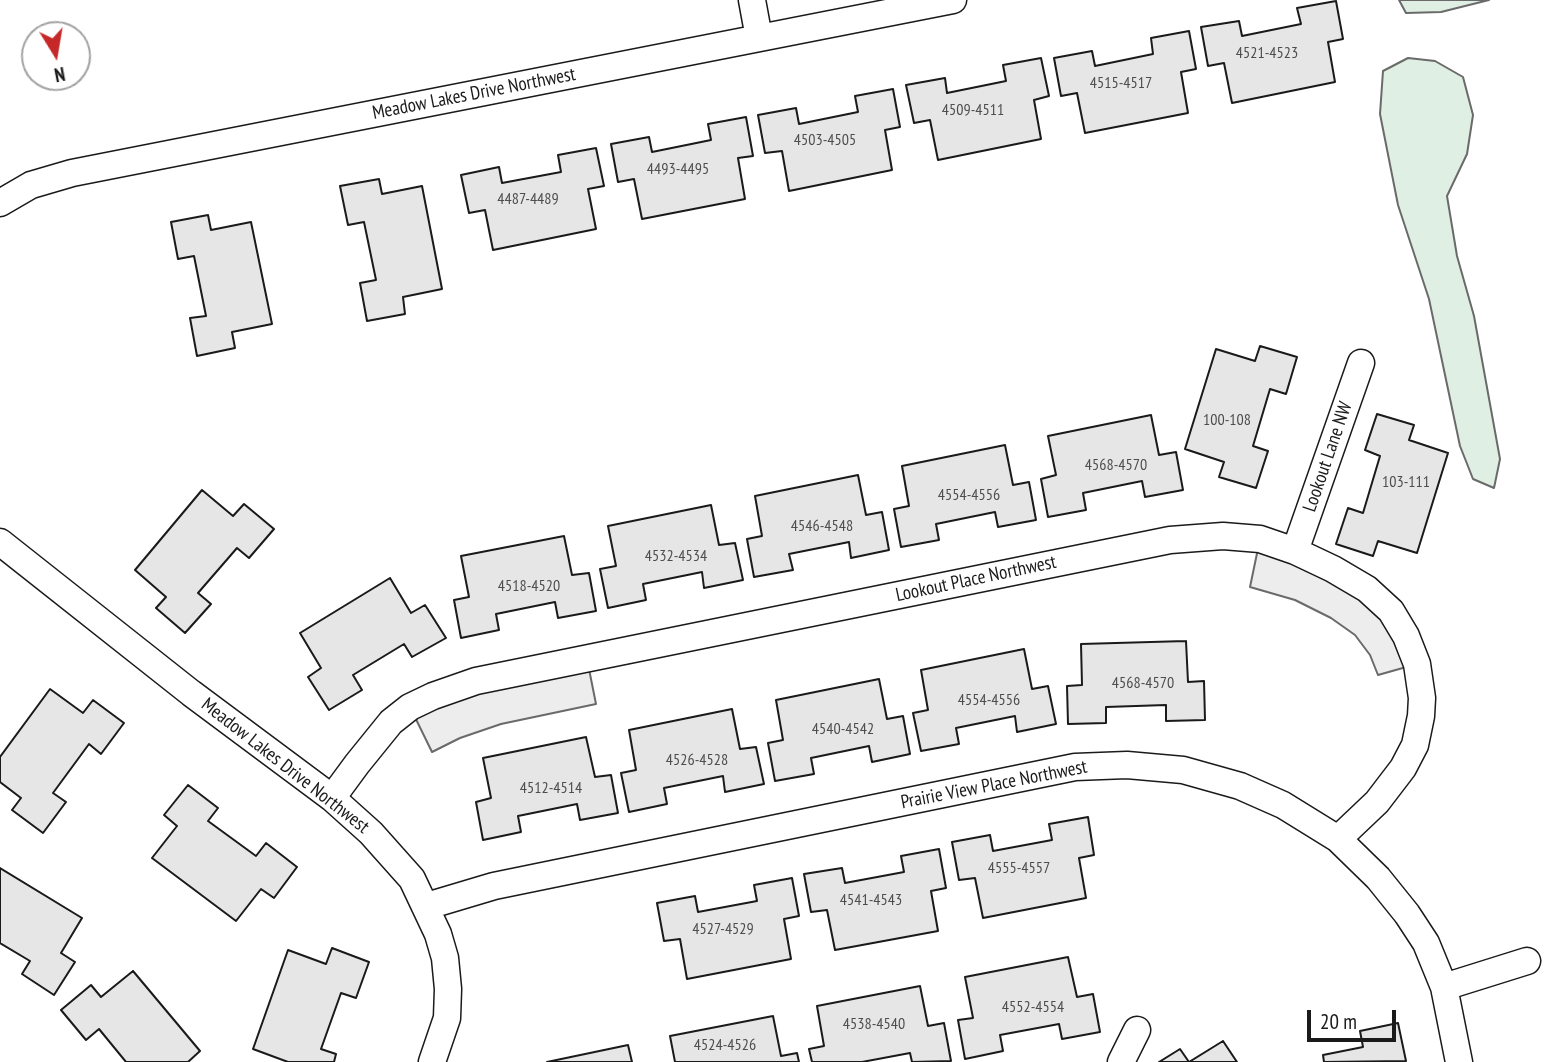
<!DOCTYPE html>
<style>
body{margin:0}
#map{position:relative;width:1556px;height:1062px;overflow:hidden;background:#fff;font-family:"PT Sans Narrow",sans-serif}
canvas{display:block}
.north{position:absolute;left:21px;top:21px;width:70px;height:70px;box-sizing:border-box;background:#fff;border:2px solid #a3a3a3;border-radius:50%;rotate:169deg;font-size:19px;font-weight:700;line-height:28px;text-align:center;color:#1a1a1a}
.north::after{content:'';display:block;margin:auto;width:24px;height:32px;background:#c62828;clip-path:polygon(50% 0,100% 100%,50% 72%,0 100%)}
.scale{position:absolute;left:1307px;top:1010px;width:89px;height:32px;box-sizing:border-box;border:4px solid #1a1a1a;border-top:0;padding-left:9px;font-size:21px;line-height:24px;white-space:nowrap;color:#1a1a1a;-webkit-text-stroke:5px #fff;paint-order:stroke}
</style>
<div id="map">
<canvas width="1556" height="1062"></canvas>
<div class="north">N</div>
<div class="scale">20 m</div>
</div>
<script>
const ctx = document.querySelector('canvas').getContext('2d');
ctx.lineJoin = 'round';
function fillPath(path, color) {
  ctx.fillStyle = color;
  ctx.fill(path, 'evenodd');
}
function toPath(rows) {
  const path = new Path2D();
  for (const r of rows) {
    path.moveTo(r[0], r[1]);
    for (let i = 2; i < r.length; i += 2) path.lineTo(r[i], r[i + 1]);
  }
  return path;
}
function stroke(path, color, width, dash) {
  ctx.strokeStyle = color;
  ctx.lineWidth = width;
  ctx.lineCap = dash ? 'butt' : 'round';
  ctx.setLineDash(dash || []);
  ctx.stroke(path);
}
function drawText(font, color, halo, rows, align = 'center') {
  ctx.font = font + ' "PT Sans Narrow",sans-serif';
  ctx.lineWidth = 5;
  ctx.setLineDash([]);
  ctx.textBaseline = 'middle';
  ctx.strokeStyle = halo;
  ctx.fillStyle = color;
  for (const [text, x, y, turn = 0] of rows) {
    ctx.save();
    ctx.translate(x, y);
    ctx.rotate((+turn || 0) * Math.PI / 180);
    ctx.textAlign = isNaN(turn) ? turn : align;
    if (halo) ctx.strokeText(text, 0, 0);
    ctx.fillText(text, 0, 0);
    ctx.restore();
  }
}
const green = toPath([
 [1399,0,1489,0,1441,12,1406,13,1399,0],
 [1408,58,1435,61,1463,77,1473,115,1467,154,1447,196,1457,256,1474,316,1500,459,1494,488,1473,479,1460,446,1429,299,1398,205,1380,114,1383,71,1408,58]
]);
const parking = toPath([
 [1260,539,1367,589,1417,664,1378,675,1370,655,1355,635,1331,618,1295,600,1250,587,1260,539],
 [587,659,596,704,501,724,460,738,432,752,410,707,587,659]
]);
const building = toPath([
 [1336,1,1343,39,1328,42,1335,82,1232,103,1224,63,1208,66,1201,27,1239,21,1242,36,1301,24,1297,8,1336,1],
 [1189,31,1196,69,1181,72,1188,113,1085,133,1077,93,1061,96,1054,58,1092,51,1095,66,1153,54,1151,38,1189,31],
 [1041,58,1049,96,1034,100,1041,139,938,160,930,120,914,123,906,85,945,78,947,93,1006,81,1003,65,1041,58],
 [893,89,900,127,885,130,892,170,789,191,782,151,765,153,758,115,796,108,799,124,858,112,855,96,893,89],
 [746,117,753,156,738,158,745,199,642,219,634,179,618,182,611,144,649,137,652,152,711,140,708,124,746,117],
 [596,148,604,186,588,189,596,229,493,250,485,210,469,213,461,175,499,167,502,183,561,172,558,155,596,148],
 [379,179,382,194,422,186,442,289,403,297,405,314,367,321,360,283,376,280,364,222,348,225,340,186,379,179],
 [208,215,211,230,251,222,272,324,232,332,235,348,197,356,190,318,206,316,194,256,178,259,171,222,208,215],
 [1260,346,1297,357,1286,394,1270,389,1253,446,1268,451,1256,488,1219,477,1224,462,1185,449,1216,349,1255,361,1260,346],
 [1377,414,1414,425,1409,440,1448,453,1417,553,1378,541,1373,556,1336,544,1348,508,1363,513,1380,456,1365,450,1377,414],
 [1151,415,1159,455,1176,452,1183,490,1145,497,1142,481,1083,493,1086,510,1048,517,1041,479,1056,475,1048,436,1151,415],
 [1005,445,1013,485,1029,482,1036,520,998,527,995,512,936,524,939,540,901,547,894,509,909,506,902,466,1005,445],
 [858,475,866,515,882,512,889,550,851,558,849,542,789,554,793,570,754,577,747,539,762,536,755,496,858,475],
 [202,490,233,516,244,504,274,529,249,558,237,548,198,593,211,604,185,633,156,608,166,597,135,570,202,490],
 [711,505,719,545,735,543,743,580,704,588,702,572,643,584,646,600,608,608,600,569,616,566,608,526,711,505],
 [564,536,572,575,589,573,596,611,558,618,555,602,496,614,499,630,461,638,454,600,469,597,461,556,564,536],
 [390,578,411,613,425,605,446,638,412,657,404,644,353,675,362,690,329,710,308,677,321,668,300,633,390,578],
 [1186,641,1188,682,1204,681,1205,720,1166,721,1166,705,1106,707,1106,723,1068,724,1067,686,1082,685,1081,644,1186,641],
 [1024,649,1032,689,1048,686,1056,724,1017,732,1015,716,956,728,959,744,921,751,913,713,928,710,921,670,1024,649],
 [879,679,887,719,903,716,910,754,872,762,869,746,811,758,814,774,775,781,768,743,783,740,776,700,879,679],
 [50,689,83,713,93,700,124,723,101,754,89,744,53,793,66,802,43,833,12,810,21,798,0,782,0,757,50,689],
 [732,709,740,749,756,747,764,784,725,792,723,776,664,788,667,804,629,812,621,773,636,770,629,730,732,709],
 [586,737,595,777,611,775,618,813,580,820,577,804,518,816,521,832,483,840,476,802,491,798,483,758,586,737],
 [188,785,218,808,208,821,256,856,266,843,297,867,274,898,261,889,236,921,152,858,177,826,164,815,188,785],
 [1088,817,1094,855,1079,858,1086,898,983,918,975,878,959,880,952,842,990,835,993,851,1052,840,1049,824,1088,817],
 [939,849,946,888,931,891,938,931,835,950,827,910,811,912,804,874,842,868,845,883,904,872,901,856,939,849],
 [0,868,82,918,61,953,75,962,54,995,22,974,30,961,0,943,0,868],
 [792,878,799,916,784,919,791,959,687,979,680,939,664,941,657,903,695,896,698,912,757,901,754,885,792,878],
 [332,948,369,962,356,998,341,993,321,1049,336,1054,334,1062,288,1062,253,1049,288,950,326,964,332,948],
 [1068,957,1077,997,1093,994,1100,1032,1062,1039,1059,1024,1000,1035,1003,1051,965,1059,958,1020,973,1018,965,977,1068,957],
 [133,971,200,1051,188,1062,126,1062,99,1029,86,1040,61,1010,91,985,101,997,133,971],
 [920,986,928,1026,944,1023,951,1061,912,1062,910,1053,862,1062,812,1062,809,1049,824,1046,817,1006,920,986],
 [773,1016,781,1056,797,1053,799,1062,675,1062,670,1036,773,1016],
 [1398,1023,1406,1061,1324,1062,1323,1055,1363,1047,1360,1031,1398,1023],
 [1223,1041,1237,1062,1159,1062,1180,1049,1189,1062,1223,1041],
 [628,1045,632,1062,547,1062,628,1045]
]);
const street = toPath([
 [752,0,759,38],
 [0,203,31,185,72,173,953,0],
 [0,542,191,693,332,798,371,833,412,879,438,934,445,958,448,989,447,1018,432,1062],
 [1295,551,1361,363],
 [332,798,357,764,391,722,410,707,433,696,476,681,1170,540,1223,536,1260,539,1295,551,1333,569,1367,589,1391,611,1406,636,1417,664,1422,698,1421,716,1415,745,1403,768,1377,802,1338,839],
 [427,906,494,886,1075,767,1127,765,1183,770,1240,786,1283,805,1338,839,1378,878,1407,914,1426,943,1444,987,1459,1062],
 [1444,987,1527,961],
 [1121,1062,1137,1030]
]);
const numberNames = [
 ["4521-4523",1267,53],
 ["4515-4517",1121,83],
 ["4509-4511",973,110],
 ["4503-4505",825,140],
 ["4493-4495",678,169],
 ["4487-4489",528,199],
 ["100-108",1227,420],
 ["4568-4570",1116,465],
 ["103-111",1406,482],
 ["4554-4556",969,495],
 ["4546-4548",822,526],
 ["4532-4534",676,556],
 ["4518-4520",529,586],
 ["4568-4570",1143,683],
 ["4554-4556",989,700],
 ["4540-4542",843,729],
 ["4526-4528",697,760],
 ["4512-4514",551,788],
 ["4555-4557",1019,868],
 ["4541-4543",871,900],
 ["4527-4529",723,929],
 ["4552-4554",1033,1007],
 ["4538-4540",874,1024],
 ["4524-4526",725,1045]
];
const streetNames = [
 ["Meadow Lakes Drive Northwest",474,94,-11],
 ["Lookout Lane NW",1328,457,-71],
 ["Lookout Place Northwest",976,579,-12],
 ["Meadow Lakes Drive Northwest",285,766,38],
 ["Prairie View Place Northwest",994,785,-11]
];
fillPath(green, '#e0efe3');
stroke(green, '#6a6a6a', 2);
fillPath(parking, '#ededed');
stroke(parking, '#6a6a6a', 2);
fillPath(building, '#e6e6e6');
stroke(building, '#1a1a1a', 2);
stroke(street, '#1a1a1a', 29);
stroke(street, '#fff', 26);
drawText('16px', '#4d4d4d', null, numberNames);
drawText('19px', '#1a1a1a', '#fff', streetNames);
</script>
